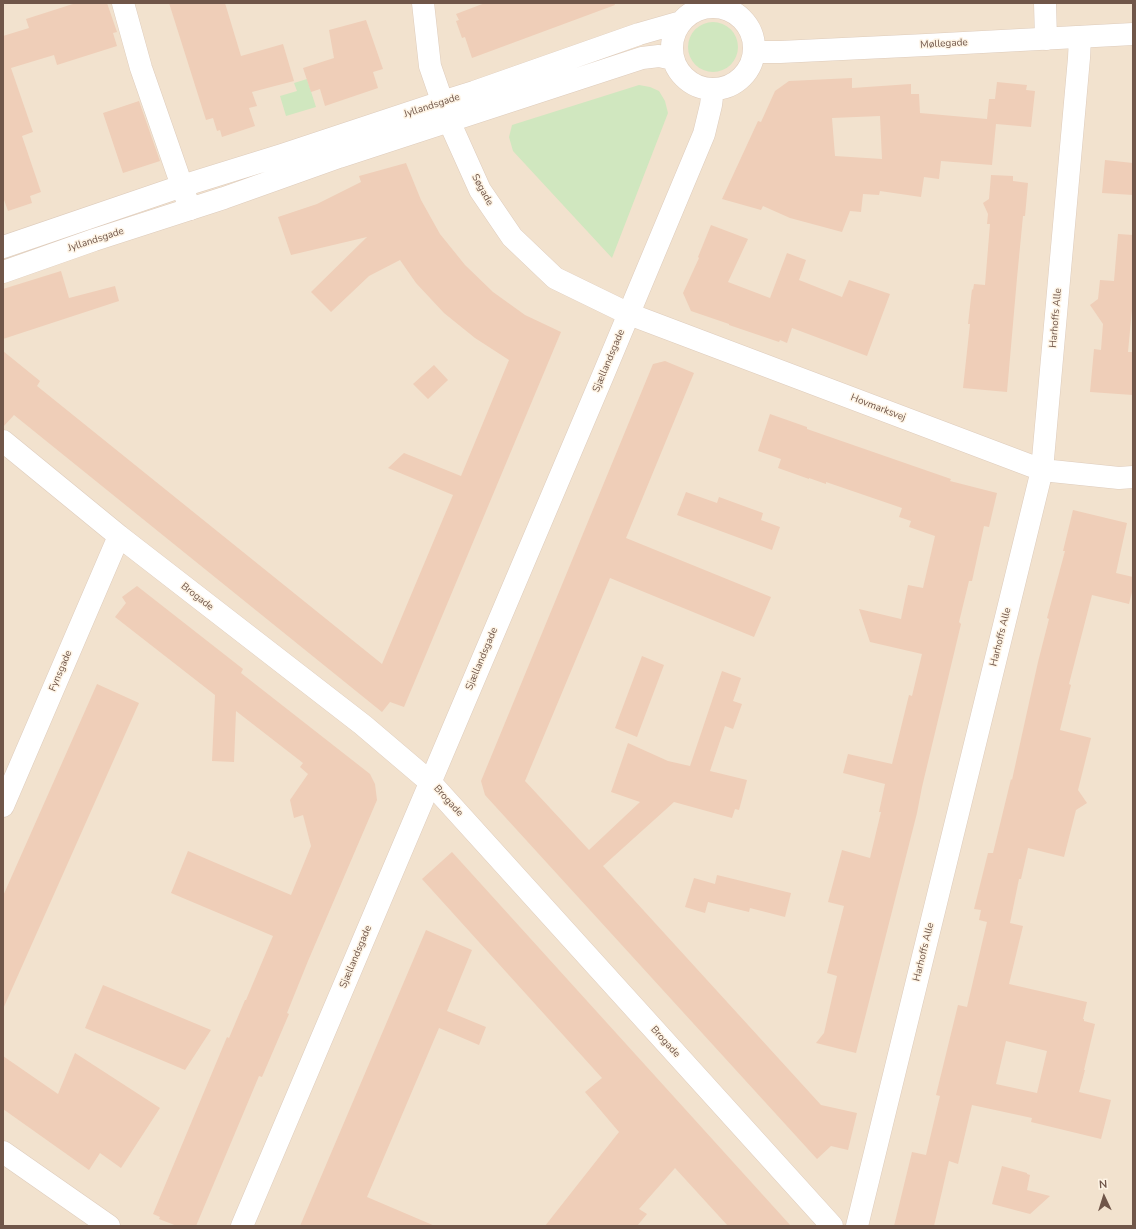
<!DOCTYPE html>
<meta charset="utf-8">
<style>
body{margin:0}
#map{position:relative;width:1136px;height:1229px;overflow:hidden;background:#fbf0e0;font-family:"Nunito Sans",sans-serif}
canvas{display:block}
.frame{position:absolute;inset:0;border:4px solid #705649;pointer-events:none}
.north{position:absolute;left:1084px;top:1177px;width:40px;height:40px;-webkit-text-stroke:3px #fef4e5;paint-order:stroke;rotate:356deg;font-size:11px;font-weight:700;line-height:16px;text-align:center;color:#705649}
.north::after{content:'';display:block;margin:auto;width:14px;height:18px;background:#705649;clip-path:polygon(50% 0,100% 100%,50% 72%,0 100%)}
</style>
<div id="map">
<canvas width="1136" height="1229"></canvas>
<div class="frame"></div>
<div class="north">N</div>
</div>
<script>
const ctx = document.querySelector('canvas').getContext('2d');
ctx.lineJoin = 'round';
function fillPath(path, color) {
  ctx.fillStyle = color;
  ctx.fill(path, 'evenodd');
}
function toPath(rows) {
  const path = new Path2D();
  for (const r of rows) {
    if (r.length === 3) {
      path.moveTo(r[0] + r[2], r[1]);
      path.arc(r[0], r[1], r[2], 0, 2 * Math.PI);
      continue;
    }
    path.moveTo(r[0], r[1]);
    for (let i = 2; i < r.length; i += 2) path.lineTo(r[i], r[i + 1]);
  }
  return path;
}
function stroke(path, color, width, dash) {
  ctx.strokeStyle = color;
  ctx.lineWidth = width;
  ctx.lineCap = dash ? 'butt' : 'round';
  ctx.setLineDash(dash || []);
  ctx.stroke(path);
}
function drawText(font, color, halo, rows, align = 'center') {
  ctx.font = font + ' "Nunito Sans",sans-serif';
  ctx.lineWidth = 3;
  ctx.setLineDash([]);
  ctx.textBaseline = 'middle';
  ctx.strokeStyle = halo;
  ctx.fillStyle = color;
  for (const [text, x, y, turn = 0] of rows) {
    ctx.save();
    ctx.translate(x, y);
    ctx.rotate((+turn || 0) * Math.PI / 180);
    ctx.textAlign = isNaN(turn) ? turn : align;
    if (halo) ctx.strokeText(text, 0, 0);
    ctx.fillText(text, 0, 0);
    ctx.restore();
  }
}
const residential = toPath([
 [3,3,1133,3,1133,1226,3,1226]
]);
const green = toPath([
 [713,47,25],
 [307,79,316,107,286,116,280,96,297,91,294,83],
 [639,85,650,87,659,91,665,101,668,113,612,258,513,151,509,137,512,125]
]);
const building = toPath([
 [76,3,107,3,117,32,113,33,117,46,57,65,54,55,11,68,33,132,22,136,41,192,30,196,32,203,8,211,3,197,3,36,29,28,26,19],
 [169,3,225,3,241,56,283,44,294,81,252,92,257,106,249,108,255,126,222,137,220,130,217,131,213,118,206,120],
 [485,3,614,3,615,5,472,58,465,37,462,38,456,21,459,20,456,14],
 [366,20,383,69,373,72,378,88,325,106,320,89,311,92,303,68,334,58,329,30],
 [852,78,852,88,911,84,911,94,919,94,920,113,987,119,989,99,995,99,997,82,1027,85,1026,90,1035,91,1031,127,996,124,992,165,941,161,939,179,924,177,921,197,880,191,879,195,863,194,861,212,850,211,842,232,790,218,763,206,761,210,722,199,758,121,761,122,775,91,789,81],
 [880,116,882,159,835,156,832,118],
 [139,101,160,161,123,173,103,113],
 [1105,160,1133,163,1133,195,1102,193],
 [406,163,421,200,440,234,465,265,493,292,525,315,561,332,404,707,390,702,382,712,14,415,3,427,3,351,40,381,37,386,382,664,453,495,388,468,404,453,461,476,509,360,475,338,444,313,416,283,400,260,369,276,331,312,311,292,367,237,291,255,278,217,317,204,361,182,359,176],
 [991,175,1013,176,1013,181,1028,183,1025,216,1023,216,1017,278,1007,392,963,388,970,324,968,324,972,289,973,290,974,284,985,285,990,224,987,224,988,214,983,203,989,199],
 [711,225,748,239,728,282,770,298,787,253,806,260,799,280,842,297,849,280,890,294,867,356,792,328,787,343,780,340,779,342,729,325,729,324,691,311,683,293,699,258,698,257],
 [1118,234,1133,235,1133,299,1128,352,1133,352,1133,395,1090,392,1094,349,1101,350,1103,324,1090,305,1098,299,1100,280,1114,281],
 [61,271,69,298,115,286,119,301,3,339,3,289],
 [665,361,694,373,626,538,771,597,754,637,610,578,525,781,589,850,640,802,611,792,628,743,668,761,690,766,722,671,741,678,733,701,742,704,733,729,725,726,710,771,747,780,739,810,735,809,732,818,674,802,603,866,821,1105,857,1113,848,1150,831,1146,817,1159,485,795,481,781,653,364],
 [434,365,448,380,428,399,413,384],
 [770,414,807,427,807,429,951,479,950,481,997,493,989,527,984,526,972,581,969,581,959,622,961,624,922,787,917,813,856,1053,816,1043,824,1033,837,976,827,973,844,906,828,902,842,850,870,858,881,812,879,812,885,784,843,773,848,754,892,764,909,695,912,696,922,654,870,642,859,609,901,619,908,585,923,588,935,536,909,527,911,521,899,517,902,508,826,482,826,484,809,478,809,479,778,468,781,459,758,451],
 [686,492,717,503,719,497,763,513,761,520,780,527,772,550,677,515],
 [1073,510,1127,523,1116,573,1133,577,1133,588,1129,604,1092,595,1069,684,1071,685,1060,730,1091,738,1078,790,1087,803,1076,810,1064,857,1028,848,1021,879,1019,879,1010,923,1023,926,1009,984,1087,1002,1083,1019,1084,1019,1084,1021,1095,1024,1084,1070,1085,1070,1079,1092,1111,1100,1101,1139,1031,1122,1032,1118,972,1105,958,1164,949,1161,934,1226,894,1226,912,1152,926,1155,940,1096,936,1095,958,1005,967,1007,987,922,979,920,981,910,974,909,988,853,993,853,1011,779,1012,780,1038,662,1049,619,1047,618,1065,551,1063,551],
 [1006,1041,1047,1051,1037,1093,996,1084],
 [137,586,243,669,241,673,370,774,375,784,377,800,308,961,287,1013,289,1014,262,1077,259,1076,196,1226,177,1226,159,1219,160,1217,153,1214,227,1037,229,1038,245,1000,246,1000,273,936,171,893,188,851,291,895,311,846,303,815,294,818,290,800,308,774,300,767,303,763,236,711,234,762,212,761,215,695,115,617,126,603,122,597],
 [642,656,664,665,637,737,615,728],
 [97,684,139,703,3,1009,3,896],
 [452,852,791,1226,728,1226,675,1168,639,1209,647,1214,637,1226,545,1226,619,1132,585,1092,602,1078,422,879],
 [717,875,791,893,785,917,750,908,749,912,708,902,705,913,685,907,694,878,715,884],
 [426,930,472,950,447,1011,486,1027,479,1045,439,1028,367,1197,435,1226,300,1226],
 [103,985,211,1030,185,1070,85,1028],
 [75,1053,160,1108,121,1168,100,1153,89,1170,3,1109,3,1056,58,1094],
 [1002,1166,1027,1173,1027,1174,1030,1175,1027,1190,1050,1196,1030,1214,992,1204]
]);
const pedestrian = toPath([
 [713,3,714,7]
]);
const minor = toPath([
 [123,3,141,68,190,209],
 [423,3,430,66,449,121,480,190,512,237,555,278,629,314,1042,470,1119,478,1133,477],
 [1045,3,1046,39],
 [3,441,119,536,363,725,430,782,832,1226],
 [3,806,119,536],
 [3,1152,109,1226],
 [857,1226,1042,470,1079,58,1080,37]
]);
const tertiary = toPath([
 [713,48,41],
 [755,52,780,52,926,45,1133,34],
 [3,247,182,186,282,155,442,102,474,92,639,34,681,22],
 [3,272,94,240,224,198,339,157,642,58,659,56,673,59],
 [242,1226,604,373,704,134,711,105,713,89]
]);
const streetNames = [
 ["Møllegade",944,44,-3],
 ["Jyllandsgade",432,106,-18],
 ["Søgade",482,190,61],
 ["Jyllandsgade",96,240,-18],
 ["Harhoffs Alle",1056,318,-85],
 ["Sjællandsgade",609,361,-67],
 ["Hovmarksvej",878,408,21],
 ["Brogade",197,597,38],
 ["Harhoffs Alle",1001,637,-76],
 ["Sjællandsgade",482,659,-67],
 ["Fynsgade",61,671,-67],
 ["Brogade",448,801,48],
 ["Harhoffs Alle",924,952,-76],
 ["Sjællandsgade",356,957,-67],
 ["Brogade",665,1042,48]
];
fillPath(residential, '#f2e2ce');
fillPath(green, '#d0e7bf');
fillPath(building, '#efceb8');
stroke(pedestrian, '#deccbc', 20);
stroke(minor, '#deccbc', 23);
stroke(tertiary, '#deccbc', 23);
stroke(pedestrian, '#fff', 19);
stroke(minor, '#fff', 22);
stroke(tertiary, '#fff', 22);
drawText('10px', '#705649', '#fef4e5', streetNames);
</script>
